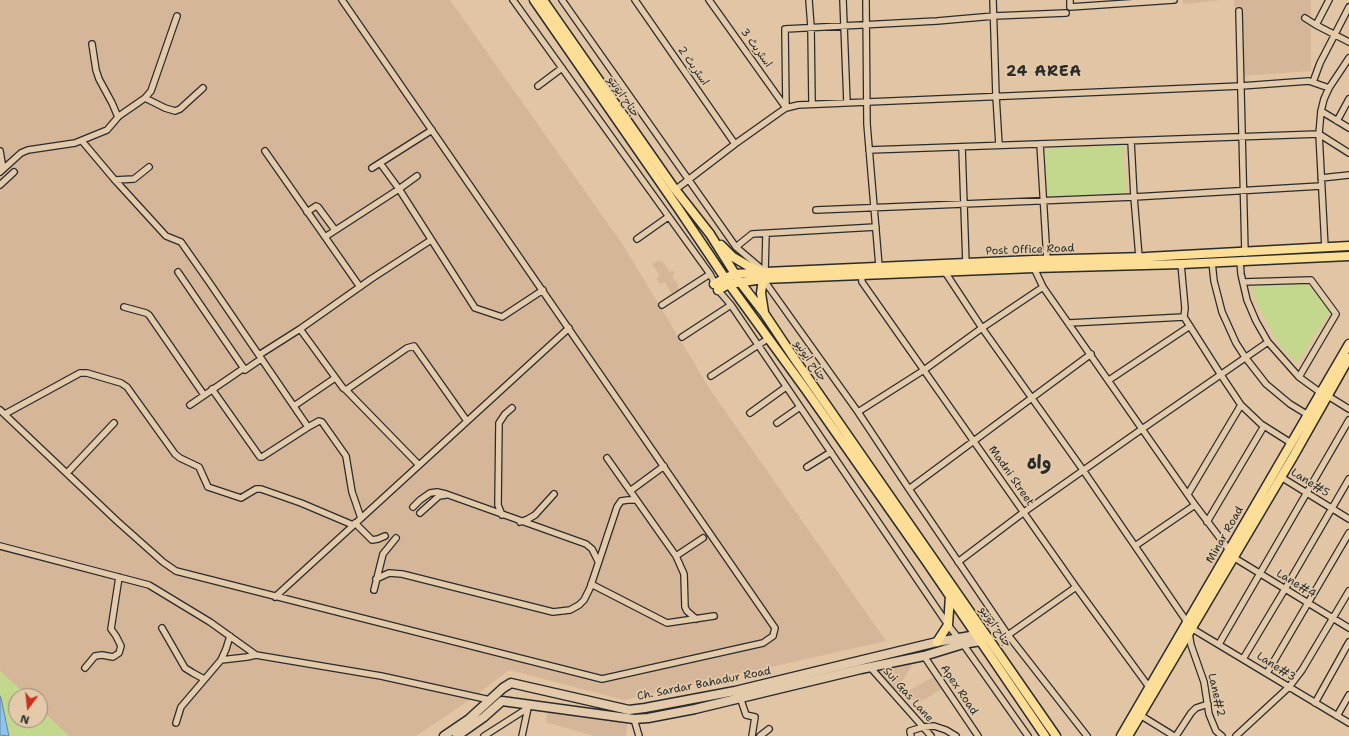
<!DOCTYPE html>
<meta charset="utf-8">
<style>
body{margin:0}
#map{position:relative;width:1349px;height:736px;overflow:hidden;background:#e2c5a5;font-family:"Shantell Sans",sans-serif}
canvas{display:block}
.north{position:absolute;left:8px;top:688px;width:40px;height:40px;box-sizing:border-box;background:#e2caaa;border:1px solid #998a77;border-radius:50%;rotate:195deg;font-size:11px;font-weight:700;line-height:16px;text-align:center;color:#2b2b2b}
.north::after{content:'';display:block;margin:auto;width:14px;height:18px;background:#c8321e;clip-path:polygon(50% 0,100% 100%,50% 72%,0 100%)}
</style>
<div id="map">
<canvas width="1349" height="736"></canvas>
<div class="north">N</div>
</div>
<script>
const ctx = document.querySelector('canvas').getContext('2d');
ctx.lineJoin = 'round';
function fillPath(path, color) {
  ctx.fillStyle = color;
  ctx.fill(path, 'evenodd');
}
function toPath(rows) {
  const path = new Path2D();
  for (const r of rows) {
    path.moveTo(r[0], r[1]);
    for (let i = 2; i < r.length; i += 2) path.lineTo(r[i], r[i + 1]);
  }
  return path;
}
function stroke(path, color, width, dash) {
  ctx.strokeStyle = color;
  ctx.lineWidth = width;
  ctx.lineCap = dash ? 'butt' : 'round';
  ctx.setLineDash(dash || []);
  ctx.stroke(path);
}
function drawText(font, color, halo, rows, align = 'center') {
  ctx.font = font + ' "Shantell Sans","Playpen Sans Arabic",sans-serif';
  ctx.lineWidth = 3.5;
  ctx.setLineDash([]);
  ctx.textBaseline = 'middle';
  ctx.strokeStyle = halo;
  ctx.fillStyle = color;
  for (const [text, x, y, turn = 0] of rows) {
    ctx.save();
    ctx.translate(x, y);
    ctx.rotate((+turn || 0) * Math.PI / 180);
    ctx.textAlign = isNaN(turn) ? turn : align;
    if (halo) ctx.strokeText(text, 0, 0);
    ctx.fillText(text, 0, 0);
    ctx.restore();
  }
}
const built = toPath([
 [0,0,450,0,623,245,709,388,886,641,624,700,509,670,474,697,416,736,69,736,40,709,40,696,27,696,0,671],
 [1183,0,1221,0,1183,4],
 [1234,0,1311,0,1311,71,1240,76],
 [659,260,660,262,662,261,670,272,672,270,675,274,672,276,679,286,677,287,679,290,672,294,665,282,660,284,656,279,660,276,652,264],
 [916,659,895,693,876,670],
 [935,676,943,688,915,705,908,691],
 [548,709,627,724,626,736,594,736,546,722]
]);
const green = toPath([
 [1123,145,1126,193,1046,197,1044,149],
 [1306,283,1330,311,1297,363,1280,346,1258,307,1251,287],
 [0,671,27,696,16,696,16,720,40,720,40,709,69,736,9,736,0,696]
]);
const water = toPath([
 [0,696,1,698,9,736,0,735,0,696]
]);
const minor = toPath([
 [513,0,710,274,718,290,731,305,948,625,963,644,1028,736],
 [562,0,736,247,763,270],
 [635,0,735,144],
 [709,0,786,108],
 [809,0,811,27,812,103],
 [843,0,847,103],
 [866,0,867,124,879,266],
 [993,0,996,96,999,145],
 [1070,0,1070,7,1174,0],
 [1239,11,1245,253],
 [1305,18,1316,25,1349,42],
 [1316,25,1329,0],
 [92,44,96,70,99,79,112,103,118,117],
 [1313,82,1320,63,1349,7],
 [538,86,562,68],
 [145,98,165,108,175,111,180,109,203,88],
 [786,108,785,29,937,21,994,16,1066,13],
 [1321,111,1349,128],
 [1337,121,1349,99],
 [82,141,114,179,166,236,181,242,209,282,308,427],
 [1131,141,1134,197,1139,257],
 [1040,144,1047,260],
 [962,147,966,264],
 [869,150,1319,134,1349,153],
 [0,151,3,169],
 [265,151,360,287],
 [380,163,399,189,475,308,502,317,543,290],
 [372,168,432,130],
 [0,172,21,153,28,150,75,143,107,130,119,116,145,98,151,91,177,16],
 [1321,178,1349,175],
 [115,180,134,179,149,167],
 [0,185,14,172],
 [675,190,735,144,780,112,786,108,798,105,1241,86,1309,81,1329,88],
 [816,210,1134,197,1321,186],
 [307,212,316,206,318,207,335,230],
 [325,237,399,189,417,176],
 [637,239,668,217],
 [736,247,752,234,876,227],
 [1325,248,1319,134,1321,111,1324,99,1329,88,1349,58],
 [1240,261,1241,274,1247,300,1256,321,1268,342,1299,377,1321,393],
 [1212,262,1214,281,1222,312,1236,343,1245,357,1266,384,1290,404,1308,415],
 [1181,264,1185,308,1184,317,1221,375,1241,405,1261,424,1291,443],
 [1033,266,1043,287,1195,505,1229,550],
 [178,272,245,370,261,359],
 [765,272,766,234],
 [861,272,862,282,1076,587,1149,687],
 [945,272,982,328,1083,470,1187,622],
 [763,279,858,412,909,489,1008,635,1087,736],
 [1243,282,1311,280,1336,314,1299,377],
 [662,305,710,274],
 [124,307,146,313,149,315,204,395],
 [1069,323,1184,317],
 [300,329,343,388,346,390,407,348,414,346,467,421],
 [682,337,731,305],
 [259,355,300,329,371,279,431,240],
 [711,376,769,338],
 [1109,380,1190,326],
 [212,389,260,457,262,457,310,426,319,421,322,422,346,456,352,492,361,518],
 [346,390,419,465],
 [1328,396,1349,409],
 [190,405,244,368],
 [294,406,335,378],
 [0,410,117,521,163,562,176,571,602,679,763,643,773,636,775,628,342,0],
 [858,412,924,370,982,328,1043,287],
 [750,413,786,387],
 [5,414,80,373,87,373,121,383,127,387,175,454,180,458,199,467,208,487,241,498,256,489,261,489,301,503,353,525],
 [777,423,800,407],
 [607,458,676,556,684,574,685,607,687,611,696,619],
 [807,467,831,452],
 [67,473,114,423],
 [1281,477,1349,519],
 [909,489,1091,354],
 [630,491,664,466],
 [1188,494,1241,405],
 [413,507,420,500,430,493,437,492,446,494,586,544,592,549,598,561],
 [420,513,439,496,446,495],
 [502,515,498,505,499,423,505,414,512,408],
 [520,522,528,519,535,515,554,494],
 [1207,522,1264,426],
 [355,523,372,540,378,539,385,536],
 [0,546,149,585,210,622,256,655,381,676,490,700],
 [1135,546,1195,505],
 [676,556,703,538],
 [1233,557,1349,628],
 [958,562,1024,512,1142,429,1268,342],
 [376,579,389,573,402,574,553,612,570,610,579,605,584,600,590,588,617,507,621,501,628,500,636,500],
 [591,584,667,623,714,616],
 [374,590,383,554,396,538],
 [275,597,569,328],
 [162,628,185,668,193,673,204,679],
 [1191,628,1349,723],
 [1189,633,1191,645,1204,682,1209,714,1216,731,1222,736],
 [1008,635,1076,587],
 [1219,644,1349,420],
 [924,656,978,736],
 [1243,659,1285,589,1349,479],
 [221,660,247,657,256,655],
 [870,667,931,736],
 [85,668,95,656,102,655,113,657,119,653,121,646,116,636,111,629,119,577],
 [1267,673,1349,533],
 [740,697,746,715,755,717,752,736],
 [1315,703,1349,642],
 [1140,715,1174,736],
 [1337,716,1349,695],
 [634,719,639,736],
 [176,723,181,707,221,660,226,649,230,636],
 [484,736,528,708,528,705],
 [522,736,528,708],
 [760,736,769,729],
 [911,736,910,731,923,727,934,726,946,730,956,736],
 [1176,736,1191,713,1196,708,1208,704],
 [1236,736,1289,687,1302,670,1349,591]
]);
const secondary = toPath([
 [444,736,469,719,503,688,511,683,629,710,645,708,735,691,937,642,976,635,981,632],
 [457,736,484,717,502,701,634,719,648,718,695,709,861,669,924,656,963,644,981,641,986,638]
]);
const primary = toPath([
 [534,0,678,208,729,284,806,390,926,561,1045,736],
 [543,0,674,188,710,234,740,282,764,313,794,358,1056,736],
 [721,245,733,257,750,267,761,271],
 [763,279,761,293,764,312],
 [714,284,725,278,735,274,765,272,1033,260,1146,257,1349,246],
 [718,290,729,284,763,279,1034,268,1181,264,1349,256],
 [937,642,948,625,950,596],
 [1121,736,1349,344],
 [1128,736,1293,457,1349,358]
]);
const streetNames = [
 ["اسٹریٹ 3",756,48,54],
 ["اسٹریٹ 2",693,66,55],
 ["جناح ایونیو",623,97,55],
 ["Post Office Road",1030,250,-2],
 ["جناح ایونیو",810,361,55],
 ["Madni Street",1011,476,55],
 ["Lane#5",1310,483,32],
 ["Minar Road",1225,535,-60],
 ["Lane#4",1296,584,31],
 ["جناح ایونیو",995,627,55],
 ["Lane#3",1276,667,32],
 ["Ch. Sardar Bahadur Road",704,684,-11],
 ["Apex Road",959,690,56],
 ["Sui Gas Lane",908,695,48],
 ["Lane#2",1216,695,77]
];
const districtNames = [
 ["24 AREA",1044,72]
];
const townNames = [
 ["واہ",1039,464]
];
fillPath(built, '#d6b698');
fillPath(green, '#c4d88d');
fillPath(water, '#8cc4eb');
stroke(water, '#65879e', 1);
stroke(minor, '#2b2b2b', 8);
stroke(secondary, '#2b2b2b', 11);
stroke(primary, '#2b2b2b', 11);
stroke(minor, '#e2caaa', 5.5);
stroke(secondary, '#e2caaa', 8);
stroke(primary, '#fcde96', 8);
drawText('11px', '#2b2b2b', '#e2caaa', streetNames);
ctx.letterSpacing = '1px';
drawText('bold 15px', '#2b2b2b', '#e2caaa', districtNames);
ctx.letterSpacing = '0px';
drawText('bold 19px', '#2b2b2b', '#e2caaa', townNames);
</script>
